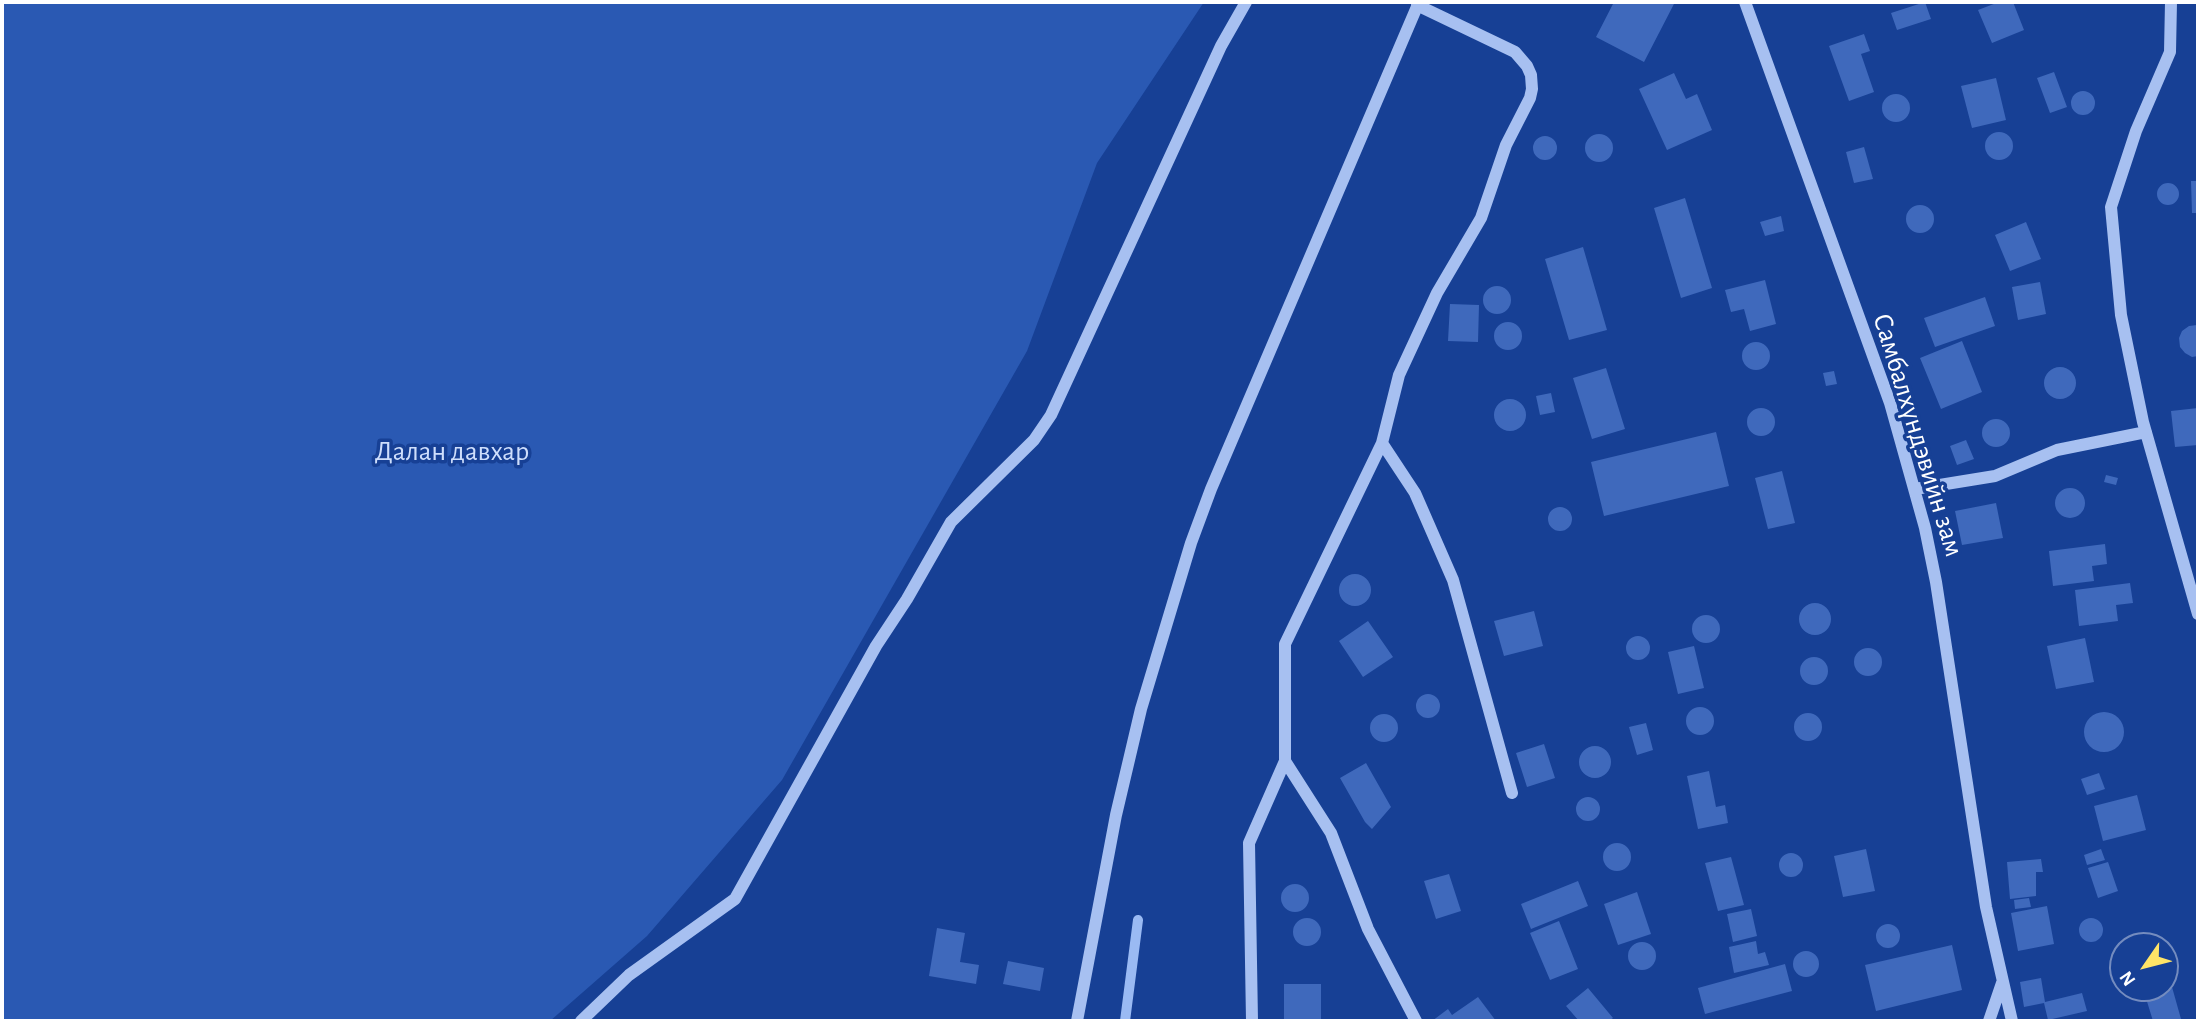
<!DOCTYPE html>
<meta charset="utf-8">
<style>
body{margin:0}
#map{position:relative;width:2200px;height:1023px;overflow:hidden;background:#174095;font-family:"Alegreya Sans",sans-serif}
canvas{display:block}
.frame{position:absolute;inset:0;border:4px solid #fff;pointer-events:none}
.north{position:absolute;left:2109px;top:932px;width:70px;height:70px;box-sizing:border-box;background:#174095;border:2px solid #748cbf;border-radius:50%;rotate:235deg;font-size:19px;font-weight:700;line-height:28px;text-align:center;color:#fff}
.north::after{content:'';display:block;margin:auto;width:24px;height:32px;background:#ffe467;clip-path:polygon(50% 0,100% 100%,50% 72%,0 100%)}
</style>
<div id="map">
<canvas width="2200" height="1023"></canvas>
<div class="frame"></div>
<div class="north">N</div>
</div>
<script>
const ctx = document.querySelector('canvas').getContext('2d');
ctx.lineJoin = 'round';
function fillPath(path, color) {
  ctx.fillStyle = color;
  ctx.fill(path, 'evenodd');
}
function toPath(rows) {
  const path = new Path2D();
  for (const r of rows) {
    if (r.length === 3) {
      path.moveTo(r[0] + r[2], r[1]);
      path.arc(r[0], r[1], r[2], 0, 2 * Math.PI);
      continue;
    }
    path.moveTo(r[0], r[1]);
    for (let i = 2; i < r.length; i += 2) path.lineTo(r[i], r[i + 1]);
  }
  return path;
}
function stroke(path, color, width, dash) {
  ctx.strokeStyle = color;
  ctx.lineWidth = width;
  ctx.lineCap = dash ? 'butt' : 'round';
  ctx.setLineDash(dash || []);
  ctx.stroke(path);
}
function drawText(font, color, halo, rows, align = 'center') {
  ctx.font = font + ' "Alegreya Sans",sans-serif';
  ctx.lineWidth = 7;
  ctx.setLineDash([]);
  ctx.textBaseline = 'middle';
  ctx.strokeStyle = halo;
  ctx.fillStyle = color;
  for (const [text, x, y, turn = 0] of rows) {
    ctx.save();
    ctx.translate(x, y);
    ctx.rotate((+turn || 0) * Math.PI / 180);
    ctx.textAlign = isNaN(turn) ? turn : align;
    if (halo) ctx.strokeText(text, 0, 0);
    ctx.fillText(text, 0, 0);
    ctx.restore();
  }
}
const green = toPath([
 [2,2,1204,2,1097,163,1027,351,782,780,647,936,550,1021,2,1021]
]);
const stream = toPath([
 [1125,1021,1138,920]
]);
const building = toPath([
 [1614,2,1675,2,1644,62,1596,37],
 [1925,2,1931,19,1897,30,1891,13],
 [1999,2,2013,2,2024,30,1992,43,1978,10],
 [1864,34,1870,51,1861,54,1874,92,1849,101,1829,46],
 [2054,72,2067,107,2050,113,2037,78],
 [1674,73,1686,99,1697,94,1712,130,1667,150,1639,89],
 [1996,78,2006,120,1972,128,1961,86],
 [2083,103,12],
 [1896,108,14],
 [1999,146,14],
 [1599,148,14],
 [1545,148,12],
 [1864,147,1873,179,1854,183,1846,152],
 [2191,181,2198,181,2198,213,2192,213],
 [2168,194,11],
 [1685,198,1712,288,1681,298,1654,208],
 [1920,219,14],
 [1781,216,1784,231,1765,236,1760,222],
 [2026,222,2041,259,2010,271,1995,235],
 [1583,247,1607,330,1569,340,1545,259],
 [1765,280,1776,324,1750,331,1744,309,1731,312,1725,290],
 [2040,282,2046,314,2018,320,2012,287],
 [1497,300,14],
 [1985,297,1995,326,1935,347,1924,318],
 [1450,304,1479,305,1478,342,1448,341],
 [1508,336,14],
 [2197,325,2198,356,2192,357,2185,353,2180,347,2179,338,2182,331,2189,326],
 [1962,341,1982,392,1941,409,1920,358],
 [1756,356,14],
 [2060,383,16],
 [1606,368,1625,429,1592,439,1573,378],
 [1834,371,1837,384,1826,386,1823,373],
 [1551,393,1555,412,1540,415,1536,396],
 [1510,415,16],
 [2198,408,2198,445,2175,447,2171,411],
 [1761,422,14],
 [1996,433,14],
 [1716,432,1729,486,1604,516,1591,462],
 [1966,440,1974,459,1957,465,1950,446],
 [1782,471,1795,523,1768,529,1755,478],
 [2106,475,2118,478,2116,485,2104,482],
 [2070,503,15],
 [1996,503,2003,538,1962,545,1955,511],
 [1560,519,12],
 [2105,544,2107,564,2092,566,2094,581,2053,586,2049,551],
 [1355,590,16],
 [2130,583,2133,603,2116,605,2118,621,2079,626,2075,590],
 [1815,619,16],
 [1534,611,1543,646,1504,656,1494,621],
 [1706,629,14],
 [1368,621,1393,657,1363,677,1339,641],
 [1638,648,12],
 [2085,638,2094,682,2056,689,2047,646],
 [1694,646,1704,688,1678,694,1668,652],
 [1868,662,14],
 [1814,671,14],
 [1428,706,12],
 [1700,721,14],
 [2104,732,20],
 [1808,727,14],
 [1384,728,14],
 [1646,723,1653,750,1637,755,1629,727],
 [1544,744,1555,778,1527,787,1516,753],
 [1595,762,16],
 [1366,763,1391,807,1372,829,1365,822,1340,778],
 [1709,771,1716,807,1725,805,1728,823,1698,829,1687,776],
 [2099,773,2105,789,2087,795,2081,779],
 [2137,795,2146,830,2103,841,2094,806],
 [1588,809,12],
 [1617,857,14],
 [1866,849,1875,891,1843,897,1834,856],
 [2101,849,2105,860,2087,865,2084,855],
 [1791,865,12],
 [1731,857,1744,905,1718,911,1705,863],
 [2041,859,2043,872,2036,872,2036,896,2010,899,2007,862],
 [2108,862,2118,891,2098,898,2088,868],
 [1449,874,1461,911,1436,919,1424,881],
 [1578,881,1588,906,1531,929,1521,904],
 [1295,898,14],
 [1637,892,1651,934,1618,945,1604,904],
 [2029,898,2031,907,2015,909,2014,900],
 [2047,906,2054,944,2018,951,2011,913],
 [1751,909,1757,936,1733,942,1727,914],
 [2091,930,12],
 [1307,932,14],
 [1559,921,1578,969,1550,980,1530,933],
 [1888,936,12],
 [937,928,965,933,960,962,979,965,976,984,929,976],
 [2147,937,2149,946,2123,946,2123,957,2119,946,2116,946],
 [1756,941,1758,954,1765,952,1769,965,1734,973,1729,947],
 [1642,956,14],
 [1952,945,1962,990,1876,1011,1865,965],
 [1806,964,13],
 [1008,961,1044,968,1040,991,1003,984],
 [1785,964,1792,991,1705,1014,1698,988],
 [2041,978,2045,1002,2082,993,2087,1011,2048,1020,2044,1003,2024,1007,2020,982],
 [1284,984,1321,984,1321,1021,1284,1021],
 [2172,987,2181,1019,2173,1021,2153,1021,2145,995],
 [1588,988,1613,1018,1609,1021,1579,1021,1566,1006],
 [1478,997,1496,1021,1432,1021,1448,1009,1452,1015]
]);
const minor = toPath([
 [1745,2,1890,403,1925,528,1936,582,1986,907,2012,1021],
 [2171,2,2170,52,2136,131,2111,207,2121,315,2143,422,2198,614],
 [1382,443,1415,493,1453,580,1512,793],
 [1915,489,1995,476,2057,450,2146,432],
 [1285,761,1331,833,1368,929,1416,1021],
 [581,1021,629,975,735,899,876,646,907,599,951,522,1034,440,1051,415,1221,46,1246,2],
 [1077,1021,1116,815,1141,709,1191,543,1211,489,1419,2],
 [1252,1021,1249,843,1285,761,1285,644,1382,443,1399,375,1437,293,1481,218,1506,145,1530,98,1532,89,1531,75,1527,66,1515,52,1417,5],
 [1989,1021,2002,983]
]);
const streetNames = [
 ["Самбалхүндэвийн зам",1918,435,73]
];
const parkNames = [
 ["Далан давхар",452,452]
];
fillPath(green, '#2a59b3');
stroke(stream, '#9abaf3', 10);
fillPath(building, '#3f69bc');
stroke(minor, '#a7c0f1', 12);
drawText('28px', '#fff', '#174095', streetNames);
drawText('28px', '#cedefc', '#174095', parkNames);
</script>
